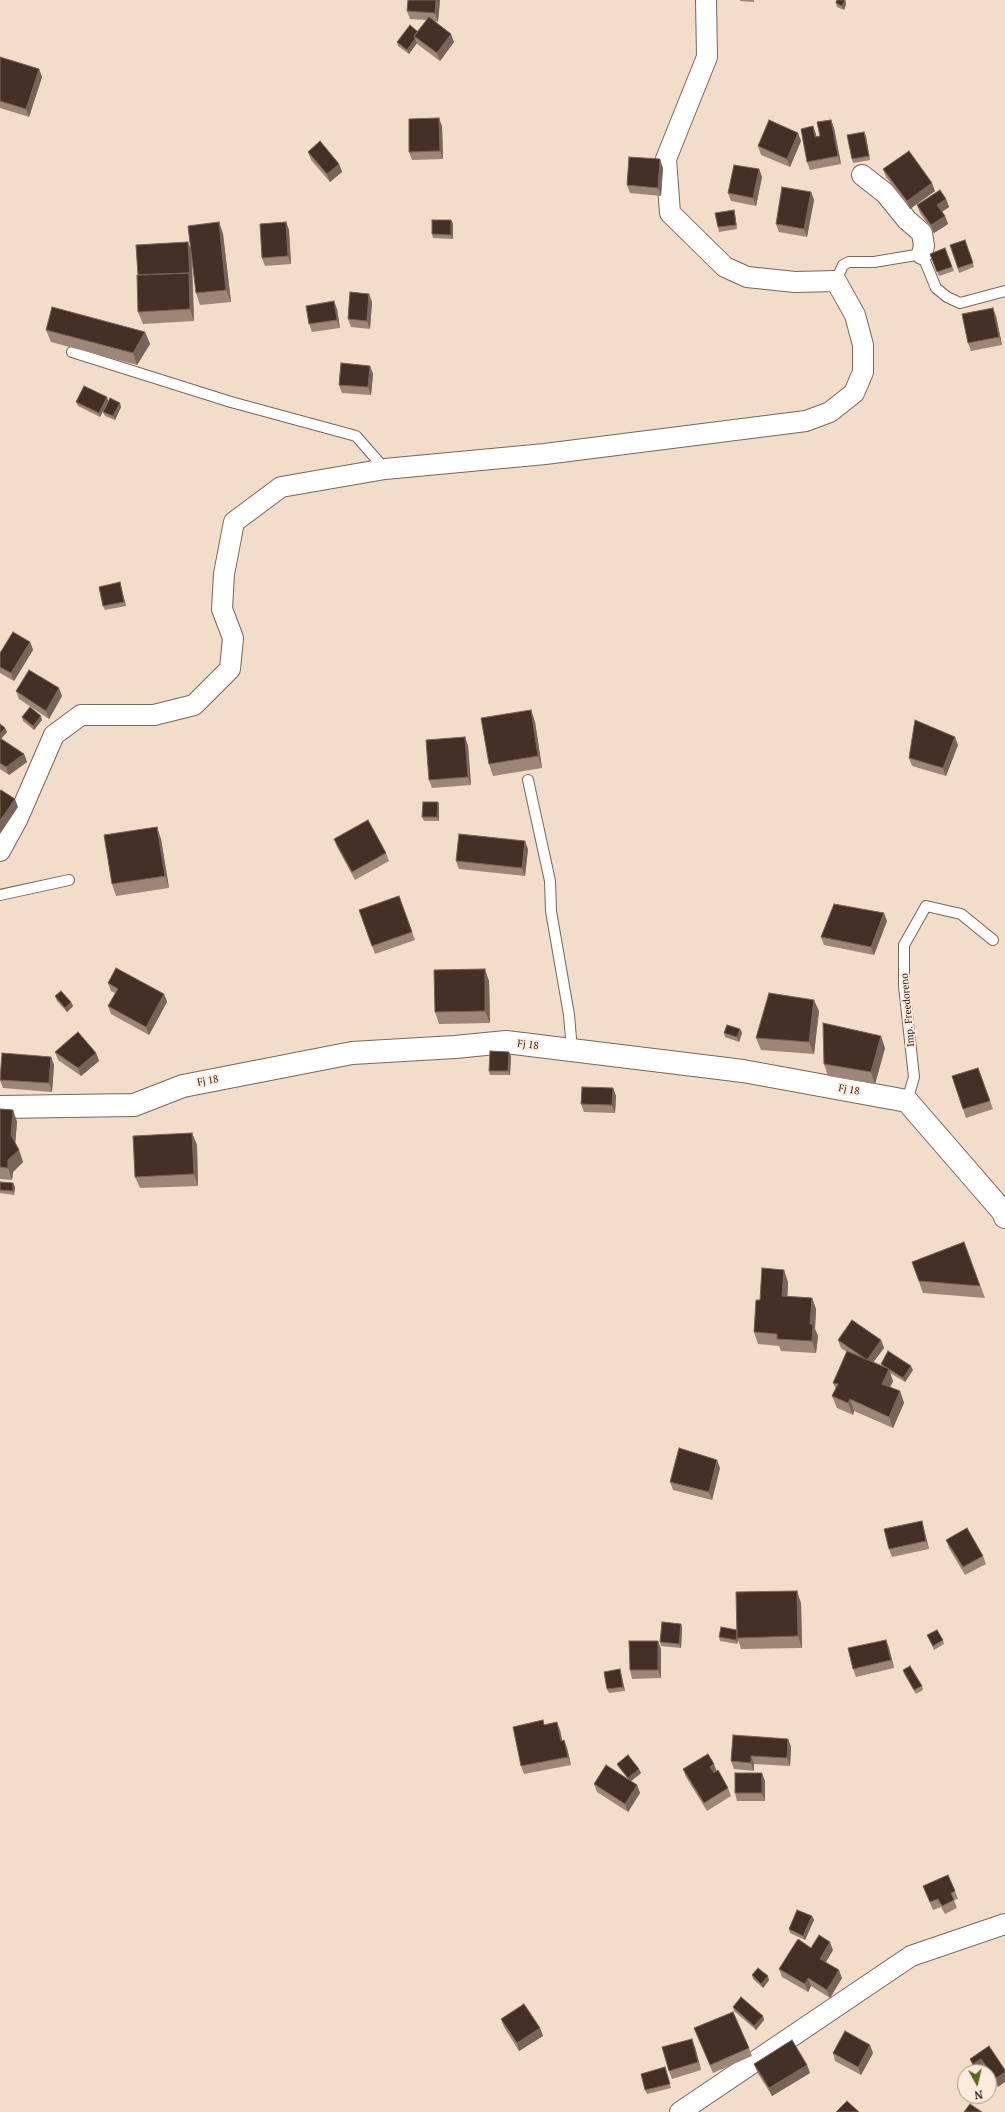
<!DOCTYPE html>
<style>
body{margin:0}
#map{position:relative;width:1005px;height:2112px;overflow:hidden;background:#f2ddcb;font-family:"PT Serif",serif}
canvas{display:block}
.north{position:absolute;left:957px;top:2064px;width:40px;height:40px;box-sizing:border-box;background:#fdebdd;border:1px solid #a6988d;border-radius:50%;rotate:172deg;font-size:11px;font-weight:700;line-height:16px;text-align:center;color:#231b15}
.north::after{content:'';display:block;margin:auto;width:14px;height:18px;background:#566916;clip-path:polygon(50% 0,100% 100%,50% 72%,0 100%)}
</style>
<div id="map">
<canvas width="1005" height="2112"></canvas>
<div class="north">N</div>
</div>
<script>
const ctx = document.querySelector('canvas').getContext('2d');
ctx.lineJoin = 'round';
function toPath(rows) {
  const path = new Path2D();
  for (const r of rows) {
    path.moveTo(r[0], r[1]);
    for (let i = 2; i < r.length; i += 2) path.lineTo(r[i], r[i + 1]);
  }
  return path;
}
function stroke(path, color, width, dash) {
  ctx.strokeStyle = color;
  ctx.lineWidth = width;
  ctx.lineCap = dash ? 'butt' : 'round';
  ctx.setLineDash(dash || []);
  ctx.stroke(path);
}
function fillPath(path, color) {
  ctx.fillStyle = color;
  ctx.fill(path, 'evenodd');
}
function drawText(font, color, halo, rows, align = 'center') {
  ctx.font = font + ' "PT Serif",serif';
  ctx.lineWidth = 4;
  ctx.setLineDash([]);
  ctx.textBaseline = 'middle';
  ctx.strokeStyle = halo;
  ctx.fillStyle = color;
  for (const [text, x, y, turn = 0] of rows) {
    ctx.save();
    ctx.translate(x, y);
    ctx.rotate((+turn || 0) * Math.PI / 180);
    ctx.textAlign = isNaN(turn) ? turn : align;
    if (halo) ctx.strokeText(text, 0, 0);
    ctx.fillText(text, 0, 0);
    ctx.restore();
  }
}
const lane = toPath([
 [836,281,843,265,849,262,874,262,922,254,936,288,947,297,960,303,1005,291],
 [72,352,231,402,356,436,385,469],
 [528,780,550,881,551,911,569,1015,572,1050],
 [0,895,69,880],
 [907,1101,914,1077,904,986,904,945,926,906,961,914,993,940]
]);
const street = toPath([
 [862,175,885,193,907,220,922,233,924,246,922,254],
 [0,851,17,820,54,735,81,715,154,715,194,705,230,669,233,638,222,609,224,574,234,522,281,487,385,469,545,454,806,421,830,412,854,393,863,372,863,345,855,315,836,281,795,282,747,277,725,267,670,213,666,159,707,57,706,0],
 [680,2112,911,1956,1005,1924]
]);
const secondary = toPath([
 [0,1107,134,1105,183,1086,352,1053,455,1047,506,1042,743,1071,907,1101,1004,1213,1005,1217]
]);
const wall = toPath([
 [440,0,438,22,435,21,454,42,440,61,417,44,417,43,409,54,398,46,397,42,418,32,426,20,410,19,407,11],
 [740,0,754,0,754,2,740,1],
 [837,0,845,0,846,4,844,10,837,7,836,3],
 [0,57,39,69,42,77,29,117,0,108],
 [831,120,834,128,841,164,810,170,807,162,813,126,816,136,820,136],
 [442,126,443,159,412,160,409,152],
 [866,136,870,160,853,163,852,159],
 [801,141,790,167,761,155,758,146],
 [308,152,339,164,342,172,330,182,311,160],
 [663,168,661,196,630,193,627,185],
 [759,169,762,177,756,206,731,201,728,193],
 [883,169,935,191,910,209,886,177],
 [811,192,814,200,807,237,779,232,776,224],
 [946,199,949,207,942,212,945,216,948,224,934,233,920,213,917,205],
 [734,210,735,214,737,229,719,232,718,227],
 [451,220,453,224,453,239,433,238,432,234],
 [219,222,223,234,231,302,200,305,196,293,192,255,194,321,143,324,138,312,138,275,191,249],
 [286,222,289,230,291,264,265,266,262,258],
 [965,240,974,267,959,273,950,245],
 [945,248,954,271,939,276,930,254],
 [372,302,370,329,351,327,348,319],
 [337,309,340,328,312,332,309,324],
 [996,316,1002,345,971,351,968,343],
 [46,330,145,332,150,344,137,365,51,342],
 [373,374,371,395,342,393,339,385],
 [107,397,108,401,100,417,78,406,76,402],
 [121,407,115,420,105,416,103,412],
 [120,582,126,606,105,610,103,606],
 [30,642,33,650,14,681,0,673,0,653],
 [16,691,62,696,49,719,19,699],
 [531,710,535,722,542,768,493,776,489,764],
 [22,717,42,720,34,730,23,721],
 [0,724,5,728,7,732,1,739,24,754,27,762,9,775,0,769],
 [465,737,468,746,471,785,432,788,429,780],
 [958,745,946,776,912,766,909,758],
 [438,802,439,806,439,821,424,821,422,817],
 [161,839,169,888,116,896,112,884],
 [334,839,386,853,389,861,355,880,337,847],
 [528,849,525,876,459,869,456,861],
 [399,896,415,940,375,954,359,910],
 [887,921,874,955,824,945,821,937],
 [489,981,490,1023,439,1024,435,1012],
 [108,983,164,994,167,1002,149,1035,111,1014,108,1006,115,993,111,991],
 [55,996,71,1002,73,1006,67,1012,57,1001],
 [819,1011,814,1054,761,1050,756,1038],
 [740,1029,742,1033,739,1042,725,1037,724,1033],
 [885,1048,875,1084,828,1076,824,1064],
 [55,1052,96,1053,99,1061,81,1076,58,1060],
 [511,1056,510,1075,490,1075,489,1071],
 [51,1057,54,1065,52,1092,3,1088,0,1080],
 [978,1068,993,1109,966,1118,952,1076],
 [613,1088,616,1096,615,1113,584,1112,581,1104],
 [0,1109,13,1110,17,1122,15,1143,19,1150,23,1162,13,1172,12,1180,0,1179],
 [192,1133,197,1145,198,1186,140,1188,135,1177],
 [0,1182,15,1187,14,1195,0,1193],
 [964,1242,985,1298,923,1293,912,1262],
 [788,1282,787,1296,812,1298,816,1309,815,1329,818,1336,816,1353,781,1351,779,1346,758,1344,754,1332,760,1300],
 [838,1340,881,1340,884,1348,873,1362,882,1366,881,1364,913,1370,905,1382,890,1373,893,1381,890,1387,900,1391,904,1403,893,1428,854,1411,853,1415,837,1408,832,1396,836,1389,833,1383,847,1352,841,1348],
 [720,1468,712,1500,673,1490,670,1482],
 [924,1529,929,1549,892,1557,889,1549],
 [946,1540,983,1556,986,1564,965,1575,949,1548],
 [801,1603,802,1648,741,1649,738,1640,737,1644,720,1641,719,1637],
 [681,1624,682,1628,681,1648,661,1646,660,1642],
 [927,1635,943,1640,944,1644,934,1650],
 [886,1640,889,1648,894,1668,856,1677,853,1669],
 [661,1649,661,1678,632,1679,630,1670],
 [620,1669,621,1673,625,1691,609,1693,607,1689],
 [903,1670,922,1686,923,1690,916,1694,904,1674],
 [543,1720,544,1725,560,1730,562,1740,564,1740,567,1748,571,1765,524,1774,521,1766],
 [788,1739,791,1747,790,1766,754,1764,754,1771,734,1769,731,1761],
 [617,1764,641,1773,631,1781,637,1785,640,1793,628,1812,597,1792,594,1784,628,1779,619,1768],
 [683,1769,717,1771,728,1788,731,1796,707,1811,686,1777],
 [765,1781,765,1801,737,1801,735,1793],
 [923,1886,955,1891,958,1899,954,1900,957,1908,945,1914,941,1907,933,1910,926,1894],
 [812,1916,814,1920,805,1940,790,1933,789,1929],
 [811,1948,833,1950,826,1962,842,1978,830,1998,811,1986,808,1992,782,1977,779,1969],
 [752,1975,769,1980,763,1988,753,1979],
 [733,2007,763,2016,764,2020,756,2030,734,2011],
 [501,2019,540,2028,543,2036,519,2051,504,2027],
 [694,2028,749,2048,752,2056,713,2073],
 [989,2046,998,2087,989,2075,989,2072,987,2072,984,2067,980,2070,975,2070,973,2067,970,2059],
 [695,2047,701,2070,672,2079,669,2071],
 [833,2053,873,2053,861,2075,835,2061],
 [754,2064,807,2065,810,2073,772,2096,757,2072],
 [666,2071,671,2088,647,2094,645,2090]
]);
const shadedWall = toPath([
 [436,0,440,0,438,22,435,13],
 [845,0,846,4,844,10,842,6],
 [451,34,454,42,440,61,437,53],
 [415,39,417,43,409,54,407,50],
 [39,69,42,77,29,117,26,109],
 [439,118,442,126,443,159,440,151],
 [831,120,834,128,841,164,838,156],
 [813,126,816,134,818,145,815,137],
 [864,132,866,136,870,160,869,156],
 [798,133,801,141,790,167,787,159],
 [660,159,663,168,661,196,658,188],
 [339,164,342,172,330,182,327,174],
 [759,169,762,177,756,206,753,198],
 [932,183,935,191,910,209,907,201],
 [811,192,814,200,807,237,804,229],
 [946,199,949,207,940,213,937,205],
 [734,210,735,214,737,229,736,225],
 [945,216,948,224,934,233,931,225],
 [451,220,453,224,453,239,451,235],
 [219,222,223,234,231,302,226,290],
 [286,222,289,230,291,264,288,256],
 [188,242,191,250,194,321,190,309],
 [369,294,372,302,370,329,367,321],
 [334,301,337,309,340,328,337,320],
 [993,308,996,316,1002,345,999,337],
 [145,332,150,344,137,365,133,353],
 [370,366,373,374,371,395,368,387],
 [107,397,108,401,100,417,99,413],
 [120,403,121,407,115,420,113,416],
 [120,582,126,606,124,602],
 [30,642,33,650,14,681,11,673],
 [59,688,62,696,49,719,46,711],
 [531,710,535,722,542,768,538,756],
 [41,716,42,720,34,730,33,726],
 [5,728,7,732,0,740,0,734],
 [465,737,468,746,471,785,468,777],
 [955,737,958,745,946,776,943,768],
 [24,754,27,762,9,775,6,767],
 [15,799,18,807,0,834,0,821],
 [438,802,439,806,439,821,437,817],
 [157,827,161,839,169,888,165,876],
 [525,841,528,849,525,876,522,868],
 [884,913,887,921,874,955,871,947],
 [485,969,489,981,490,1023,485,1011],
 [164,994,167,1002,149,1035,146,1027],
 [814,1000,819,1011,814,1054,809,1042],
 [71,1002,73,1006,67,1012,65,1008],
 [740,1029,742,1033,739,1042,737,1037],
 [881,1036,885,1048,875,1084,871,1072],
 [509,1052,511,1056,510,1075,508,1071],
 [96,1053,99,1061,81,1076,78,1068],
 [51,1057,54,1065,52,1092,49,1083],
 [613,1088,616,1096,615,1113,612,1105],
 [13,1110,17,1122,15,1147,11,1135],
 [192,1133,197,1145,198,1186,194,1174],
 [19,1150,23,1162,13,1172,12,1180,8,1168,8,1160],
 [13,1183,15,1187,14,1195,13,1191],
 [784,1270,788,1282,787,1308,782,1296],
 [812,1298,816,1309,815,1329,818,1336,816,1353,812,1341,810,1324],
 [881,1340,884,1348,869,1368,866,1360],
 [911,1366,913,1370,905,1382,903,1378],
 [889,1369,893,1381,886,1396,882,1384],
 [900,1391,904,1403,893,1428,889,1417],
 [850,1399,854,1411,853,1415,848,1403],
 [717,1460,720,1468,712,1500,709,1492],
 [922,1521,929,1549,926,1541],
 [797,1591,801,1603,802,1648,798,1636],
 [681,1624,682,1628,681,1648,679,1644],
 [737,1630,737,1638,738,1640,737,1644,736,1640],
 [886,1640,889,1648,894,1668,891,1660],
 [658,1641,661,1649,661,1678,658,1670],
 [620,1669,621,1673,625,1691,623,1687],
 [557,1722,560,1730,564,1749,561,1741],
 [788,1739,791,1747,790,1766,787,1758],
 [564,1740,567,1748,571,1765,568,1757],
 [751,1756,754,1764,754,1771,751,1763],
 [714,1764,717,1772,713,1775,710,1767],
 [639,1769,641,1773,630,1782,628,1778],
 [762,1773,765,1781,765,1801,762,1793],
 [637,1785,640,1793,628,1812,625,1804],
 [812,1916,814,1920,805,1940,803,1936],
 [830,1942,833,1950,823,1967,820,1959],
 [839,1970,842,1978,830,1998,827,1990],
 [768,1976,769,1980,763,1988,761,1984],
 [808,1978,811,1986,808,1992,805,1984],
 [763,2016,764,2020,756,2030,754,2026],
 [540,2028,543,2036,519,2051,517,2043],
 [692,2039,695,2047,701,2070,698,2062],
 [870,2045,873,2053,861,2075,858,2067],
 [981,2059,984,2067,976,2072,973,2064],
 [807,2065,810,2073,772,2096,769,2088],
 [1005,2072,1005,2082,998,2087,995,2079]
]);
const building = toPath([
 [408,0,436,0,435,13,407,11,408,0],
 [837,0,845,0,842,6,836,3,837,0],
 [429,17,451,34,437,53,414,36,429,17],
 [410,25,418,32,414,36,415,39,407,50,397,42,410,25],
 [0,57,39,69,26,109,0,101,0,57],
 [439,118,440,151,409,152,409,119,439,118],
 [769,120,798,133,787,159,758,146,769,120],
 [831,120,838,156,807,162,801,129,813,126,815,137,820,136,817,122,831,120],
 [864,132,869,156,852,159,847,135,864,132],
 [320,141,339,164,327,174,308,152,320,141],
 [909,151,932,183,907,201,883,169,909,151],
 [629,157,660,159,658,188,627,185,629,157],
 [734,165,759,169,753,198,728,193,734,165],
 [782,187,811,192,804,229,776,224,782,187],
 [940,190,946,199,937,205,945,216,931,225,917,205,940,190],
 [734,210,736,225,718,227,715,213,734,210],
 [432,220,451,220,451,235,432,234,432,220],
 [219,222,226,290,196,293,188,226,219,222],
 [286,222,288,256,262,258,260,224,286,222],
 [965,240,973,263,958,268,950,245,965,240],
 [188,242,190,276,189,273,138,275,136,245,188,242],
 [945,248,952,267,937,272,930,254,945,248],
 [189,273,190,309,138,312,137,275,189,273],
 [350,292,369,294,367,321,348,319,350,292],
 [334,301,337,320,309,324,306,306,334,301],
 [52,307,145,332,133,353,46,330,52,307],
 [993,308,999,337,968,343,962,314,993,308],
 [341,363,370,366,368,387,339,385,341,363],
 [84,386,107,397,99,413,76,402,84,386],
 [110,398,120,403,113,416,103,412,110,398],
 [120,582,124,602,103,606,99,587,120,582],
 [13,632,30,642,11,673,0,667,0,653,13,632],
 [29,670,59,688,46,711,16,691,29,670],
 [30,707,41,716,33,726,22,717,30,707],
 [531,710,538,756,489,764,481,718,531,710],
 [915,720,955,737,943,768,909,758,915,720],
 [0,724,5,728,0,734,0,724],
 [465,737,468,777,429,780,426,740,465,737],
 [0,738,24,754,6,767,0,763,0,738],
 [1,790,15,799,0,821,0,791,1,790],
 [423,802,438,802,437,817,422,817,423,802],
 [368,820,386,853,352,872,334,839,368,820],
 [157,827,165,876,112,884,104,835,157,827],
 [459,834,525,841,522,868,456,861,459,834],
 [399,896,412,932,372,946,359,910,399,896],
 [834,904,884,913,871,947,821,937,834,904],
 [116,968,164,994,146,1027,108,1006,118,989,108,983,116,968],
 [485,969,485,1011,435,1012,434,970,485,969],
 [61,991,71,1002,65,1008,55,996,61,991],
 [769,993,814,1000,809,1042,756,1038,769,993],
 [823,1023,881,1036,871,1072,824,1064,823,1023],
 [727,1025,740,1029,737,1037,724,1033,727,1025],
 [78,1032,96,1053,78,1068,55,1052,78,1032],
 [490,1051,509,1052,508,1071,489,1071,490,1051],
 [2,1053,51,1057,49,1083,0,1080,2,1053],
 [978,1068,990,1101,963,1109,952,1076,978,1068],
 [582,1087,613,1088,612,1105,581,1104,582,1087],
 [0,1109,13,1110,11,1135,19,1150,8,1160,8,1168,0,1167,0,1109],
 [192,1133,194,1174,135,1177,133,1136,192,1133],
 [0,1182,13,1183,13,1191,0,1190,0,1182],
 [964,1242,980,1286,919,1281,912,1262,964,1242],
 [762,1268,784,1270,782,1296,812,1298,810,1324,813,1324,812,1341,777,1339,777,1334,754,1332,756,1300,760,1300,762,1268],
 [852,1320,881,1340,867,1360,838,1340,852,1320],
 [847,1351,889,1369,882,1384,900,1391,889,1417,850,1399,848,1403,832,1396,838,1384,833,1383,847,1351],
 [888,1351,911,1366,903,1378,881,1364,888,1351],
 [679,1448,717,1460,709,1492,670,1482,679,1448],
 [922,1521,926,1541,889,1549,884,1529,922,1521],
 [967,1528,983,1556,963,1567,946,1540,967,1528],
 [797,1591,798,1636,737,1638,736,1592,797,1591],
 [662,1622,681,1624,679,1644,660,1642,662,1622],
 [721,1627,737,1630,737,1634,736,1640,719,1637,721,1627],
 [937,1630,943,1640,933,1646,927,1635,937,1630],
 [886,1640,891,1660,853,1669,848,1648,886,1640],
 [629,1641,658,1641,658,1670,630,1670,629,1641],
 [910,1666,922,1686,914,1690,903,1670,910,1666],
 [620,1669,623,1687,607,1689,604,1672,620,1669],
 [543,1720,544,1725,557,1722,561,1741,564,1740,568,1757,521,1766,513,1727,543,1720],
 [733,1735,788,1739,787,1758,751,1756,751,1763,731,1761,733,1735],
 [708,1754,714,1764,710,1767,714,1773,718,1770,728,1788,704,1803,683,1769,708,1754],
 [628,1755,639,1769,628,1778,617,1764,628,1755],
 [606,1765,637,1785,625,1804,594,1784,606,1765],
 [735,1773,762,1773,762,1793,735,1793,735,1773],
 [948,1875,955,1891,951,1893,954,1900,942,1906,938,1899,930,1902,923,1886,948,1875],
 [797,1910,812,1916,803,1936,789,1929,797,1910],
 [819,1935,830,1942,820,1959,839,1970,827,1990,808,1978,805,1984,779,1969,798,1939,811,1948,819,1935],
 [758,1968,768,1976,761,1984,752,1975,758,1968],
 [741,1997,763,2016,754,2026,733,2007,741,1997],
 [524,2004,540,2028,517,2043,501,2019,524,2004],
 [733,2012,749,2048,710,2065,694,2028,733,2012],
 [845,2031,870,2045,858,2067,833,2053,845,2031],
 [692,2039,698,2062,669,2071,662,2047,692,2039],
 [792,2040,807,2065,769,2088,754,2064,792,2040],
 [989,2046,1005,2070,1005,2072,995,2079,981,2059,973,2064,970,2059,989,2046],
 [665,2067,670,2084,645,2090,641,2074,665,2067],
 [979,2067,982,2072,971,2072,979,2067],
 [847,2101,859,2112,836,2112,847,2101],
 [970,2104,982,2112,964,2112,970,2104]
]);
const streetNames = [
 ["Imp. Freedoreno",908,1010,-95],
 ["Fj 18",528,1045,7],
 ["Fj 18",208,1081,-11],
 ["Fj 18",849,1090,10]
];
stroke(lane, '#796757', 12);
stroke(street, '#796757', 22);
stroke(secondary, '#796757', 24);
stroke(lane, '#fff', 10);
stroke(street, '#fff', 20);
stroke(secondary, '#fff', 22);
fillPath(wall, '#9b8678');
fillPath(shadedWall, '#786458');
fillPath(building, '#443026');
stroke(building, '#786458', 1);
drawText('10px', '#231b15', '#fdebdd', streetNames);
</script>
